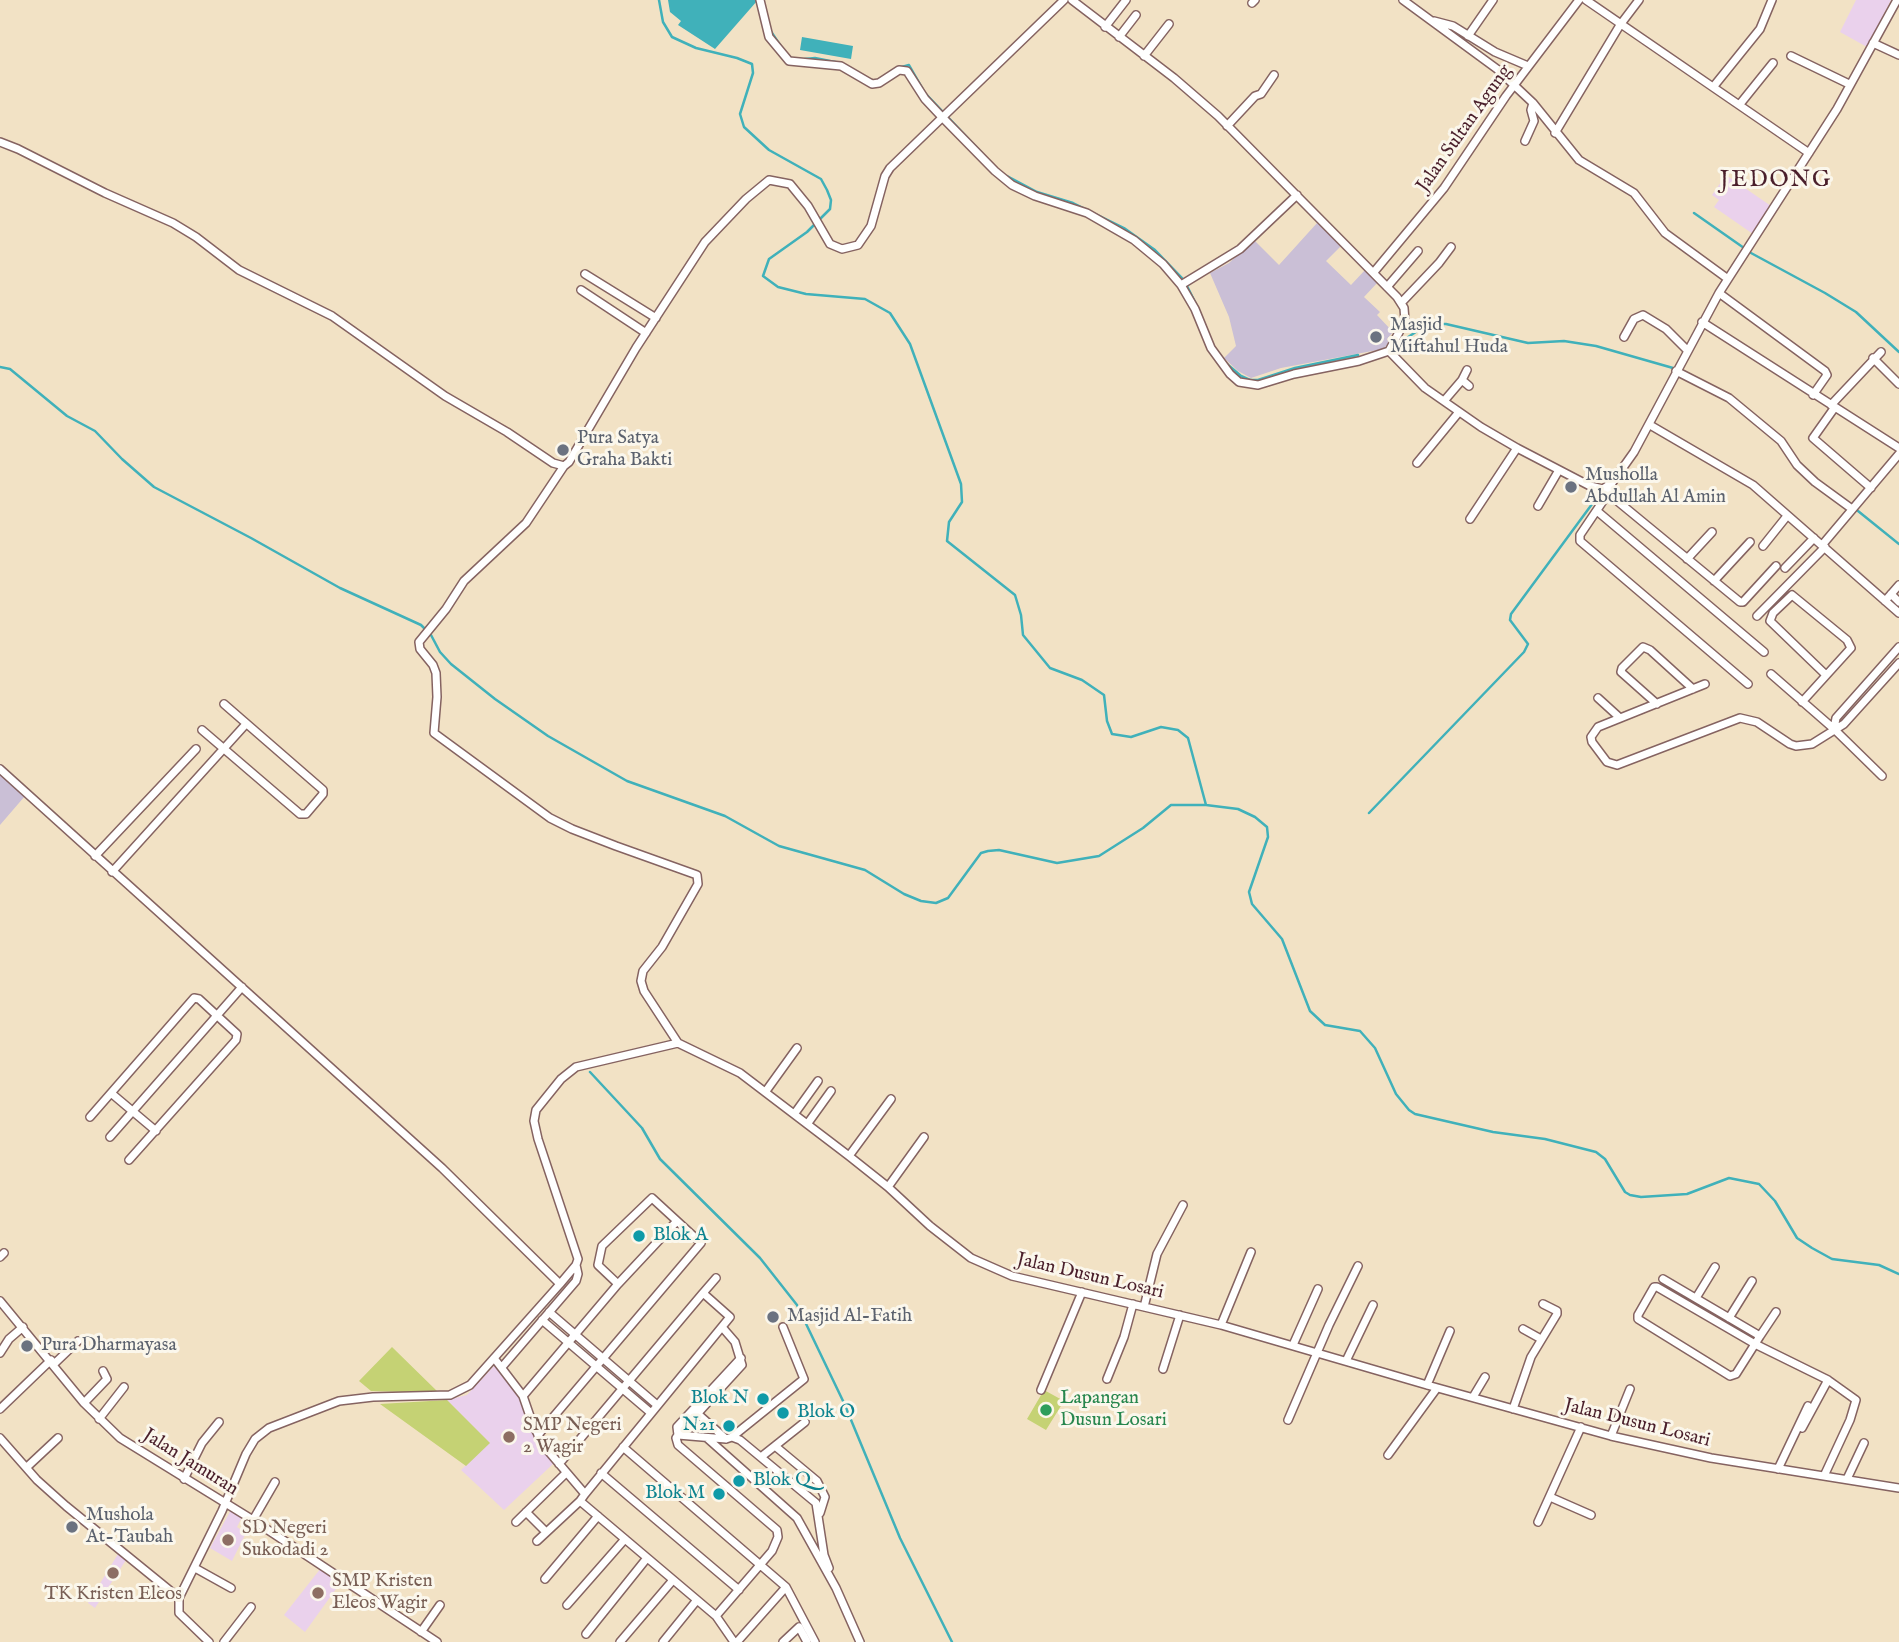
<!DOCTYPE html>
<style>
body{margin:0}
canvas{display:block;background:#f2e2c5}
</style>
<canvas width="1899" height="1642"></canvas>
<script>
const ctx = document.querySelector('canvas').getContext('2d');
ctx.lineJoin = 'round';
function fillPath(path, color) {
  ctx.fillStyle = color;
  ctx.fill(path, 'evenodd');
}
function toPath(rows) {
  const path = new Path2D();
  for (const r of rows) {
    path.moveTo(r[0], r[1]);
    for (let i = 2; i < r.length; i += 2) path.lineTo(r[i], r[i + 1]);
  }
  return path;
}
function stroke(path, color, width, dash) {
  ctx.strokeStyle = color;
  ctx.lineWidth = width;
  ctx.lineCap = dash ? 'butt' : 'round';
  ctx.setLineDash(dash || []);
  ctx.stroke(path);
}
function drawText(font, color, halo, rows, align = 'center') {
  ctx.font = font + ' "IM FELL English",serif';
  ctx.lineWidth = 6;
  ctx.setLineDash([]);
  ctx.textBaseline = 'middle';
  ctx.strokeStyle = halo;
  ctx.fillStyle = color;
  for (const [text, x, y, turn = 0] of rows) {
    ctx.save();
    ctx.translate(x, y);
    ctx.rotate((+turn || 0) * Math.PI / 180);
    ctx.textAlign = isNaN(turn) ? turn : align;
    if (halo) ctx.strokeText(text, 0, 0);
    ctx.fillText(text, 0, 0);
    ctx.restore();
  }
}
const built = toPath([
 [1856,0,1891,0,1867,47,1840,32],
 [1726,175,1771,206,1753,234,1714,207,1719,200,1712,195],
 [495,1365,520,1396,531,1430,553,1464,504,1510,461,1470,489,1443,447,1400,467,1395],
 [231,1510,242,1517,237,1527,246,1533,232,1561,210,1548],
 [118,1554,126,1560,95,1608,88,1603],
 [321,1568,341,1582,305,1632,284,1615]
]);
const industrial = toPath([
 [1317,223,1341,246,1326,261,1351,285,1365,270,1378,282,1364,297,1380,312,1377,315,1393,332,1387,339,1389,343,1383,349,1281,368,1251,378,1238,371,1224,358,1236,346,1229,317,1210,273,1229,263,1254,240,1279,265],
 [0,773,25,796,0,825]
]);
const green = toPath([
 [392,1347,439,1393,371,1391,359,1381],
 [1044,1390,1064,1401,1046,1430,1027,1419],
 [447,1400,490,1443,466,1466,380,1404]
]);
const water = toPath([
 [668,0,756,0,757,1,715,49,678,25,681,21,670,12],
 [802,37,853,46,851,59,800,50]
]);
const stream = toPath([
 [659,0,663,22,672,37,696,48,737,58,752,64,753,73,740,114,744,127,769,150,821,179,827,190,831,200,830,209,807,232,769,259,763,276,778,287,806,294,865,299,890,313,910,344,961,484,962,502,949,522,947,541,1015,595,1021,615,1023,635,1050,668,1082,680,1104,695,1107,721,1112,734,1131,737,1161,727,1178,730,1188,738,1206,805],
 [770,30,780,45],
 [805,59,815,58,840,63],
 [898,68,909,65,925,93,982,153],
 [1007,176,1037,192,1073,203,1124,228,1155,250,1182,278],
 [1694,213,1744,248],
 [1751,253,1825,293,1856,312,1899,352],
 [1187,286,1197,306],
 [1396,345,1428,324,1446,324,1528,343,1564,341,1596,346,1673,368],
 [1227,364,1241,376,1250,380,1258,380,1295,368,1358,355],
 [0,367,10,369,67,416,95,431,122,459,154,487,251,538,340,588,421,625,431,635,440,652,451,664,495,699,548,736,627,781,725,816,779,846,865,870,904,894,921,901,936,903,948,898,981,853,988,851,999,850,1057,863,1099,856,1143,828,1171,805,1206,805,1238,809,1255,817,1267,827,1268,837,1249,892,1252,904,1282,939,1310,1011,1325,1025,1360,1031,1375,1048,1396,1094,1409,1110,1415,1114,1493,1132,1545,1139,1596,1152,1605,1159,1625,1192,1630,1195,1641,1197,1687,1194,1729,1178,1759,1184,1775,1201,1797,1238,1812,1248,1832,1259,1879,1265,1899,1274],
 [1858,511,1899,544],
 [1369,813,1524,652,1528,644,1510,620,1511,614,1598,496],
 [590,1072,642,1128,660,1159,760,1258,797,1305,844,1403,900,1538,952,1642]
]);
const street = toPath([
 [760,0,769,37,789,61,841,66,872,84,879,83,899,70,907,71,925,99,941,116,995,171,1012,185,1035,196,1087,213,1134,240,1163,264,1181,285,1195,309,1211,348,1230,374,1239,382,1258,385,1294,374,1359,361,1389,351,1425,388,1481,427,1517,448,1590,486,1603,489,1612,483,1634,452,1719,293,1837,109,1897,0],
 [1072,0,1174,78,1218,116,1397,297,1404,308,1405,321,1389,351],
 [1403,0,1497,69,1533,103,1579,160,1634,193,1665,233,1728,279],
 [1586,0,1809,153],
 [1252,3,1255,0],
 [1434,21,1453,26,1495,52,1528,66],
 [1105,27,1126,0],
 [1468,36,1493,0],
 [1119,37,1136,15],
 [1873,43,1899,55],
 [1144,56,1169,24],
 [1791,56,1849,84],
 [1714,86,1760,29,1772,0],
 [1740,104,1773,63],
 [1227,126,1255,96,1261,94,1274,75],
 [1555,133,1620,25,1639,0],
 [1525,141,1534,121,1531,110,1533,103],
 [0,142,18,149,105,193,173,223,196,237,239,270,332,316,445,396,507,432,553,463,564,466,569,462,636,348,705,242,746,199,769,180,790,184,808,206,830,244,842,249,858,245,871,226,885,176,890,168,1064,0],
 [1374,272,1444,188,1506,96,1579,0],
 [585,274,656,318],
 [1181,285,1240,249,1297,195],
 [1387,287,1418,251],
 [581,290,646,333],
 [1719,293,1825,371,1827,375,1813,395],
 [1401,303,1439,263,1451,247],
 [1702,322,1899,448],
 [1624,337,1634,319,1643,315,1666,329,1687,350],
 [1873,358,1899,384],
 [1676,371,1729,398,1781,441,1797,465,1815,482,1852,509],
 [1462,380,1467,370],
 [1444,401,1462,380,1469,386],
 [1831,405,1881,352],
 [1835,407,1813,438,1871,488],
 [1650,425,1753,485,1899,613],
 [1417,463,1459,412],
 [564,466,526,523,464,581,446,609,419,642,420,649,433,665,436,673,437,697,434,733,550,818,572,829,616,846,697,875,698,884,662,947,643,971,641,981,644,991,678,1043],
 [1607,487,1610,495,1740,602,1743,602,1776,566],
 [1603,489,1603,501,1580,535,1580,541,1748,684],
 [1538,506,1559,470],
 [1597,511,1764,652],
 [1470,519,1517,448],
 [1823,544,1899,454],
 [1763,546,1787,516],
 [1687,559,1712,532],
 [1785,568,1814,538],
 [1714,581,1750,542],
 [1891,594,1899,602],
 [1885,601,1899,585],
 [1757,616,1825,547],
 [1771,674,1834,729,1882,776],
 [1705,684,1598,727,1591,737,1592,742,1607,762,1617,765,1740,718,1757,722,1790,744,1796,746,1812,744,1844,724,1899,663],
 [1598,698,1620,718],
 [1802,702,1851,648,1847,640,1792,595,1773,613,1770,621,1826,675],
 [1657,704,1621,672,1622,668,1643,647,1650,650,1693,689],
 [1834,729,1836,718,1899,647],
 [202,730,300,814,306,814,323,794,323,790,224,704],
 [0,769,442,1168,560,1284],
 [95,856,196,749],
 [112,872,246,724],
 [766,1091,797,1048],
 [111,1093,156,1131],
 [795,1113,818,1081],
 [90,1117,194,998,199,999,237,1034,236,1040,129,1160],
 [808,1123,831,1091],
 [110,1137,242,987],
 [849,1156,891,1099],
 [888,1187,924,1137],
 [0,1257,4,1253],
 [1663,1279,1760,1336,1755,1344,1736,1374,1730,1376,1638,1319,1638,1315,1654,1287,1657,1287,1755,1344,1759,1346,1828,1380],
 [703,1293,716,1278],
 [1696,1298,1715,1267],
 [0,1301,84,1403,120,1438,253,1520,437,1642],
 [1144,1307,1157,1254,1183,1205],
 [549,1312,657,1405],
 [1729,1318,1752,1281],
 [542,1320,651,1413],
 [1221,1325,1251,1252],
 [1523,1329,1541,1339],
 [1760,1336,1776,1312],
 [1293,1345,1318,1289],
 [0,1353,9,1339,23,1327],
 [494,1358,523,1396,533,1425,544,1446,585,1494,580,1501,716,1616,734,1642],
 [1346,1361,1373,1305],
 [54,1364,78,1341],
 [502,1367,576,1281,578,1274,576,1265],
 [1163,1369,1180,1315],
 [1107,1379,1124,1337,1133,1304],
 [1427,1385,1450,1331],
 [1041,1390,1082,1292],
 [523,1396,618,1284,677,1221],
 [1473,1397,1485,1377],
 [84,1403,107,1379,103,1371],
 [0,1409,51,1360],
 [1513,1409,1531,1357,1557,1314,1557,1311,1543,1304],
 [698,1414,726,1439],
 [99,1419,124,1387],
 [1288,1420,1329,1325,1358,1266],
 [1802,1428,1828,1380,1856,1400,1850,1420,1824,1476],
 [538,1435,701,1243,652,1198,602,1246,598,1265,618,1284],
 [678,1435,726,1439,732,1437,740,1440,816,1503,824,1555,829,1568],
 [678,1435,742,1365,735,1342,722,1327],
 [1611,1436,1630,1389],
 [732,1437,804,1379,783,1327],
 [0,1438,37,1480,66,1506,179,1598],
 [707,1438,797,1518,836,1588,860,1642],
 [775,1446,817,1481,825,1497,820,1513],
 [623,1447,786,1587,815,1642],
 [1388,1455,1437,1388],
 [761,1457,805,1422],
 [559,1464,703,1293,730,1317,585,1494],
 [27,1467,58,1438],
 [1778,1469,1808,1406],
 [601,1473,739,1590],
 [184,1479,202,1443,219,1422],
 [1847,1479,1864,1443],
 [1550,1497,1591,1515],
 [526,1512,546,1532],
 [253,1520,275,1482],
 [516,1522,566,1473],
 [1538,1522,1581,1427],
 [537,1541,580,1501],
 [195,1568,231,1588],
 [545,1579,598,1516],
 [567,1605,625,1539],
 [716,1616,772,1551,778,1537,777,1530,678,1445,676,1438,678,1435,677,1427,741,1358],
 [421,1632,440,1605],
 [586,1634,647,1558],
 [209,1642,179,1613,179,1598,222,1511,246,1454,255,1439,269,1428,339,1401,373,1397,450,1395,470,1385,560,1284,576,1265,578,1259,538,1139,534,1121,536,1110,561,1079,576,1067,678,1043,740,1073,849,1156,888,1187,930,1226,971,1258,1012,1276,1221,1325,1427,1385,1611,1436,1711,1458,1899,1488],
 [224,1642,251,1607],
 [620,1642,673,1580],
 [663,1642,697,1600],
 [737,1642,786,1587],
 [783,1642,799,1627,807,1642]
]);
const markers = [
 [1376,337,7,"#6b7280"],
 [563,450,7,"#6b7280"],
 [1571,487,7,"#6b7280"],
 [639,1236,7,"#0f9aa8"],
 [773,1317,7,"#6b7280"],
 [27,1346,7,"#6b7280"],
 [763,1399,7,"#0f9aa8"],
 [1046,1410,7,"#2e9e5b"],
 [783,1413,7,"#0f9aa8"],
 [729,1426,7,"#0f9aa8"],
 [509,1437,7,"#8d6e63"],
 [739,1481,7,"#0f9aa8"],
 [719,1494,7,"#0f9aa8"],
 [72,1527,7,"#6b7280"],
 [228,1540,7,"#8d6e63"],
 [113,1573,7,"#8d6e63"],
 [318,1593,7,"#8d6e63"]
];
const streetNames = [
 ["Jalan Sultan Agung",1465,129,-55],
 ["Jalan Dusun Losari",1090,1277,13],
 ["Jalan Dusun Losari",1637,1424,14],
 ["Jalan Jamuran",190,1463,32]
];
const worshipNames = [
 ["Masjid",1390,326],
 ["Miftahul Huda",1390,348],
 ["Pura Satya",577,439],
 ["Graha Bakti",577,461],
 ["Musholla",1585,476],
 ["Abdullah Al Amin",1585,498],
 ["Masjid Al-Fatih",787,1317],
 ["Pura Dharmayasa",41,1346],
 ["Mushola",86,1516],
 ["At-Taubah",86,1538]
];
const cultureNames = [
 ["Blok A",653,1236],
 ["Blok N",749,1399,"right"],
 ["Blok O",797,1413],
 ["N21",715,1426,"right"],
 ["Blok Q",753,1481],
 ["Blok M",705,1494,"right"]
];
const leisureNames = [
 ["Lapangan",1060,1399],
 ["Dusun Losari",1060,1421]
];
const educationNames = [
 ["SMP Negeri",523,1426],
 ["2 Wagir",523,1448],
 ["SD Negeri",242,1529],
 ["Sukodadi 2",242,1551],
 ["SMP Kristen",332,1582],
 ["Eleos Wagir",332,1604],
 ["TK Kristen Eleos",113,1595,"center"]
];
const quarterNames = [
 ["JEDONG",1776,181]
];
fillPath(built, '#ead1ec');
fillPath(industrial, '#cabfd6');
fillPath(green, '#c5d274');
fillPath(water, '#40b1ba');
stroke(stream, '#40b1ba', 2.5);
stroke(street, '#856361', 10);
stroke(street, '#fff', 7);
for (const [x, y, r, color] of markers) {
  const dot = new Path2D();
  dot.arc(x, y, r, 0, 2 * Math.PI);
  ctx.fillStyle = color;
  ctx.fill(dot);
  stroke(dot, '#fbf7ec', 2.5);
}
drawText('19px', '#4a1f2b', '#fbf7ec', streetNames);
drawText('19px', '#5b616d', '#fbf7ec', worshipNames, 'left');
drawText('19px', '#0d838f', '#fbf7ec', cultureNames, 'left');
drawText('19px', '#27864d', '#fbf7ec', leisureNames, 'left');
drawText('19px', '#785e54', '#fbf7ec', educationNames, 'left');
ctx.letterSpacing = '2px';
drawText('23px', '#4a1f2b', '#fbf7ec', quarterNames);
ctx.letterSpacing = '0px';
</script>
